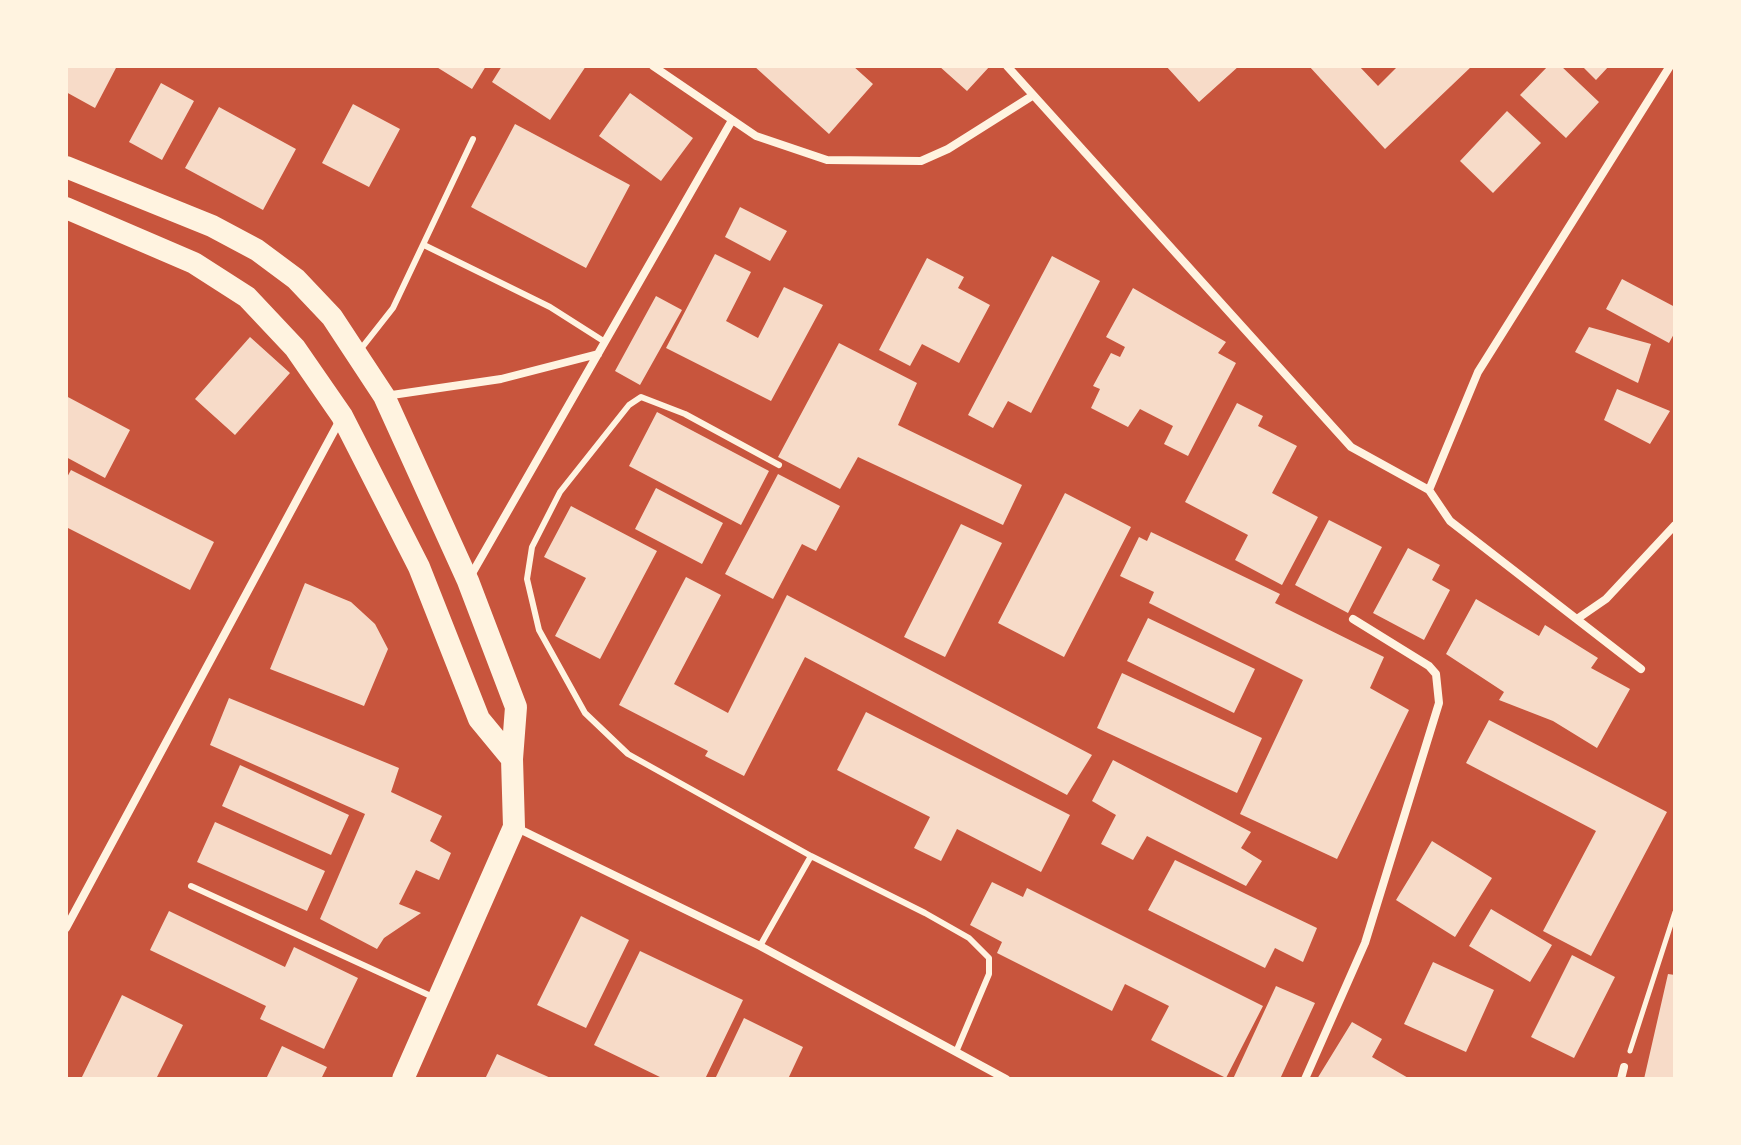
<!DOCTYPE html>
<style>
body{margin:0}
#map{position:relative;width:1741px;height:1145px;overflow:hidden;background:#c8553d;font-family:Commissioner,sans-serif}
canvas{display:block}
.frame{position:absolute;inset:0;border:68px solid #fff3e0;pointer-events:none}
</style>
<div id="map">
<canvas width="1741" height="1145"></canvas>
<div class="frame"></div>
</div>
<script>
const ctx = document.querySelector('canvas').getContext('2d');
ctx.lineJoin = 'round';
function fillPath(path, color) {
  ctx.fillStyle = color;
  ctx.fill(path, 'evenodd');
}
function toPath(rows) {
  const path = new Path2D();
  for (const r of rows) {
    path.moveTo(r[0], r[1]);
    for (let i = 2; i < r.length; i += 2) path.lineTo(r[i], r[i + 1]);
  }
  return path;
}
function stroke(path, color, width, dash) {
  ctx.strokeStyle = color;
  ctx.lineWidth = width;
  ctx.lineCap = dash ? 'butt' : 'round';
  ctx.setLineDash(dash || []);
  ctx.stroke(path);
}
const building = toPath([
 [66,66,117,66,95,108,66,92],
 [435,66,486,66,472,89],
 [502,66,586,66,550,120,492,82],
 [754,66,853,66,873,84,829,134],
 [939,66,990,66,967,91],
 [1166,66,1239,66,1199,102],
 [1309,66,1359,66,1378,86,1398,66,1472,66,1385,149],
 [1548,66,1561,66,1599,102,1566,138,1520,95],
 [1582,66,1609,66,1596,80],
 [161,83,194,101,162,160,129,142],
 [630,93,693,138,661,181,599,136],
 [353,104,400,129,369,187,322,163],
 [219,107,296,149,263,210,185,168],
 [1507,111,1541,143,1493,193,1460,161],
 [515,124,630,185,586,268,471,207],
 [740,207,787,231,770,261,725,237],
 [715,254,751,272,726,321,758,338,784,287,823,305,771,401,666,348],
 [1052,256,1100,281,1031,413,1008,401,993,428,968,415],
 [927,258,964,277,958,288,990,305,959,363,922,344,910,366,879,350],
 [1622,279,1675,307,1675,332,1669,343,1606,309],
 [1133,288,1226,342,1218,353,1236,363,1188,456,1164,444,1173,426,1140,409,1128,427,1091,408,1100,389,1093,386,1111,353,1120,357,1125,347,1106,337],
 [656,296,682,310,640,385,615,371],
 [1589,327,1651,344,1638,383,1575,352],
 [250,337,290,373,235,435,195,399],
 [839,343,917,383,898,425,1022,485,1003,525,858,457,840,489,778,457],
 [1617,389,1670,411,1650,444,1604,420],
 [66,396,130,430,105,478,66,457],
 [1237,403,1263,416,1258,426,1297,446,1272,493,1318,517,1282,585,1235,560,1248,535,1185,502],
 [657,412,769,471,741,525,629,466],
 [71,470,214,542,190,590,66,527,66,479],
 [778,474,840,506,816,551,802,544,773,599,725,574],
 [656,488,723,523,702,564,635,529],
 [1065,493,1131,527,1064,657,998,623],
 [571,506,657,551,600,659,555,636,586,578,544,557],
 [1329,520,1382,547,1348,613,1295,585],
 [961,524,1002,543,945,657,904,637],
 [1151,532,1280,594,1275,603,1384,657,1370,688,1409,710,1337,859,1240,814,1303,680,1149,603,1154,592,1120,576,1139,537,1147,541],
 [1408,548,1440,565,1432,580,1450,590,1424,640,1373,613],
 [686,577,721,595,674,684,728,713,787,595,1092,755,1067,795,805,657,744,776,705,756,708,751,619,705],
 [305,583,351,602,375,624,388,649,364,706,270,669],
 [1476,599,1539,636,1545,625,1598,658,1591,668,1630,689,1597,748,1553,721,1499,700,1504,692,1446,654],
 [1148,618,1255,669,1234,713,1127,661],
 [1122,673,1262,738,1237,793,1097,728],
 [229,698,399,768,391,792,442,816,430,841,451,853,439,880,416,870,399,904,421,913,384,938,377,949,320,919,365,814,210,745],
 [866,712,1070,815,1041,872,957,829,941,861,914,848,930,817,837,770],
 [1489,720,1667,812,1591,956,1543,931,1596,831,1466,763],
 [1113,760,1251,832,1241,848,1262,861,1246,886,1147,836,1133,860,1101,844,1116,815,1092,801],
 [240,765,349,815,331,855,222,806],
 [215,822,325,871,307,911,197,862],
 [1432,841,1492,878,1455,937,1396,900],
 [1175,860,1317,928,1303,962,1275,948,1265,968,1148,910],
 [992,882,1023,897,1027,888,1263,1006,1226,1078,1151,1040,1169,1006,1125,984,1112,1011,997,953,1002,942,970,925],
 [1491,909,1552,945,1530,982,1469,946],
 [169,911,285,967,294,947,358,978,324,1049,260,1019,266,1006,150,950],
 [581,916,629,940,586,1028,537,1005],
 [640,951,743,1000,705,1079,664,1079,594,1045],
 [1572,955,1615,977,1574,1058,1531,1037],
 [1433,962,1494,990,1466,1052,1404,1024],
 [1668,974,1675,975,1675,1079,1644,1079],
 [1276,986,1315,1003,1280,1079,1233,1079],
 [122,995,183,1025,156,1079,81,1079],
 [744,1018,803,1047,788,1079,715,1079],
 [1352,1022,1382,1039,1372,1057,1410,1079,1317,1079],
 [282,1046,327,1067,321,1079,266,1079],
 [497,1054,553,1079,485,1079]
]);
const path = toPath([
 [1630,1051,1675,912]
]);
const service = toPath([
 [424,245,550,307,605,342],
 [360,350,393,308,473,139],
 [811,856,925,913,969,938,989,958,989,974,956,1052],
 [191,886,433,997],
 [760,946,811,856,628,754,585,713,539,630,527,579,532,547,560,492,629,405,641,397,685,414,779,465]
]);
const minor = toPath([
 [653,66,756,136,827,160,921,161,948,149,1032,96],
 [1007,66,1351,447,1429,490,1450,521,1641,669],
 [385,396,501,379,598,354],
 [1429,490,1478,372,1670,66],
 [470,577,731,122],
 [1577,619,1606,599,1675,525],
 [515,827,760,946,1006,1079],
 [66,928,340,420],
 [1305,1079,1365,943,1439,703,1436,674,1429,666,1353,619],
 [1621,1079,1624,1067]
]);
const trunk = toPath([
 [66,167,212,226,257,250,296,279,332,317,384,396,468,581,516,707,512,759,514,827,403,1079],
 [66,208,194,263,247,297,295,348,342,416,419,567,479,719,512,759]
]);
fillPath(building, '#f7dbc8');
stroke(path, '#fff3e0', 5);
stroke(service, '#fff3e0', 6);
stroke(minor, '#fff3e0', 8);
stroke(trunk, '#fff3e0', 22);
</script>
